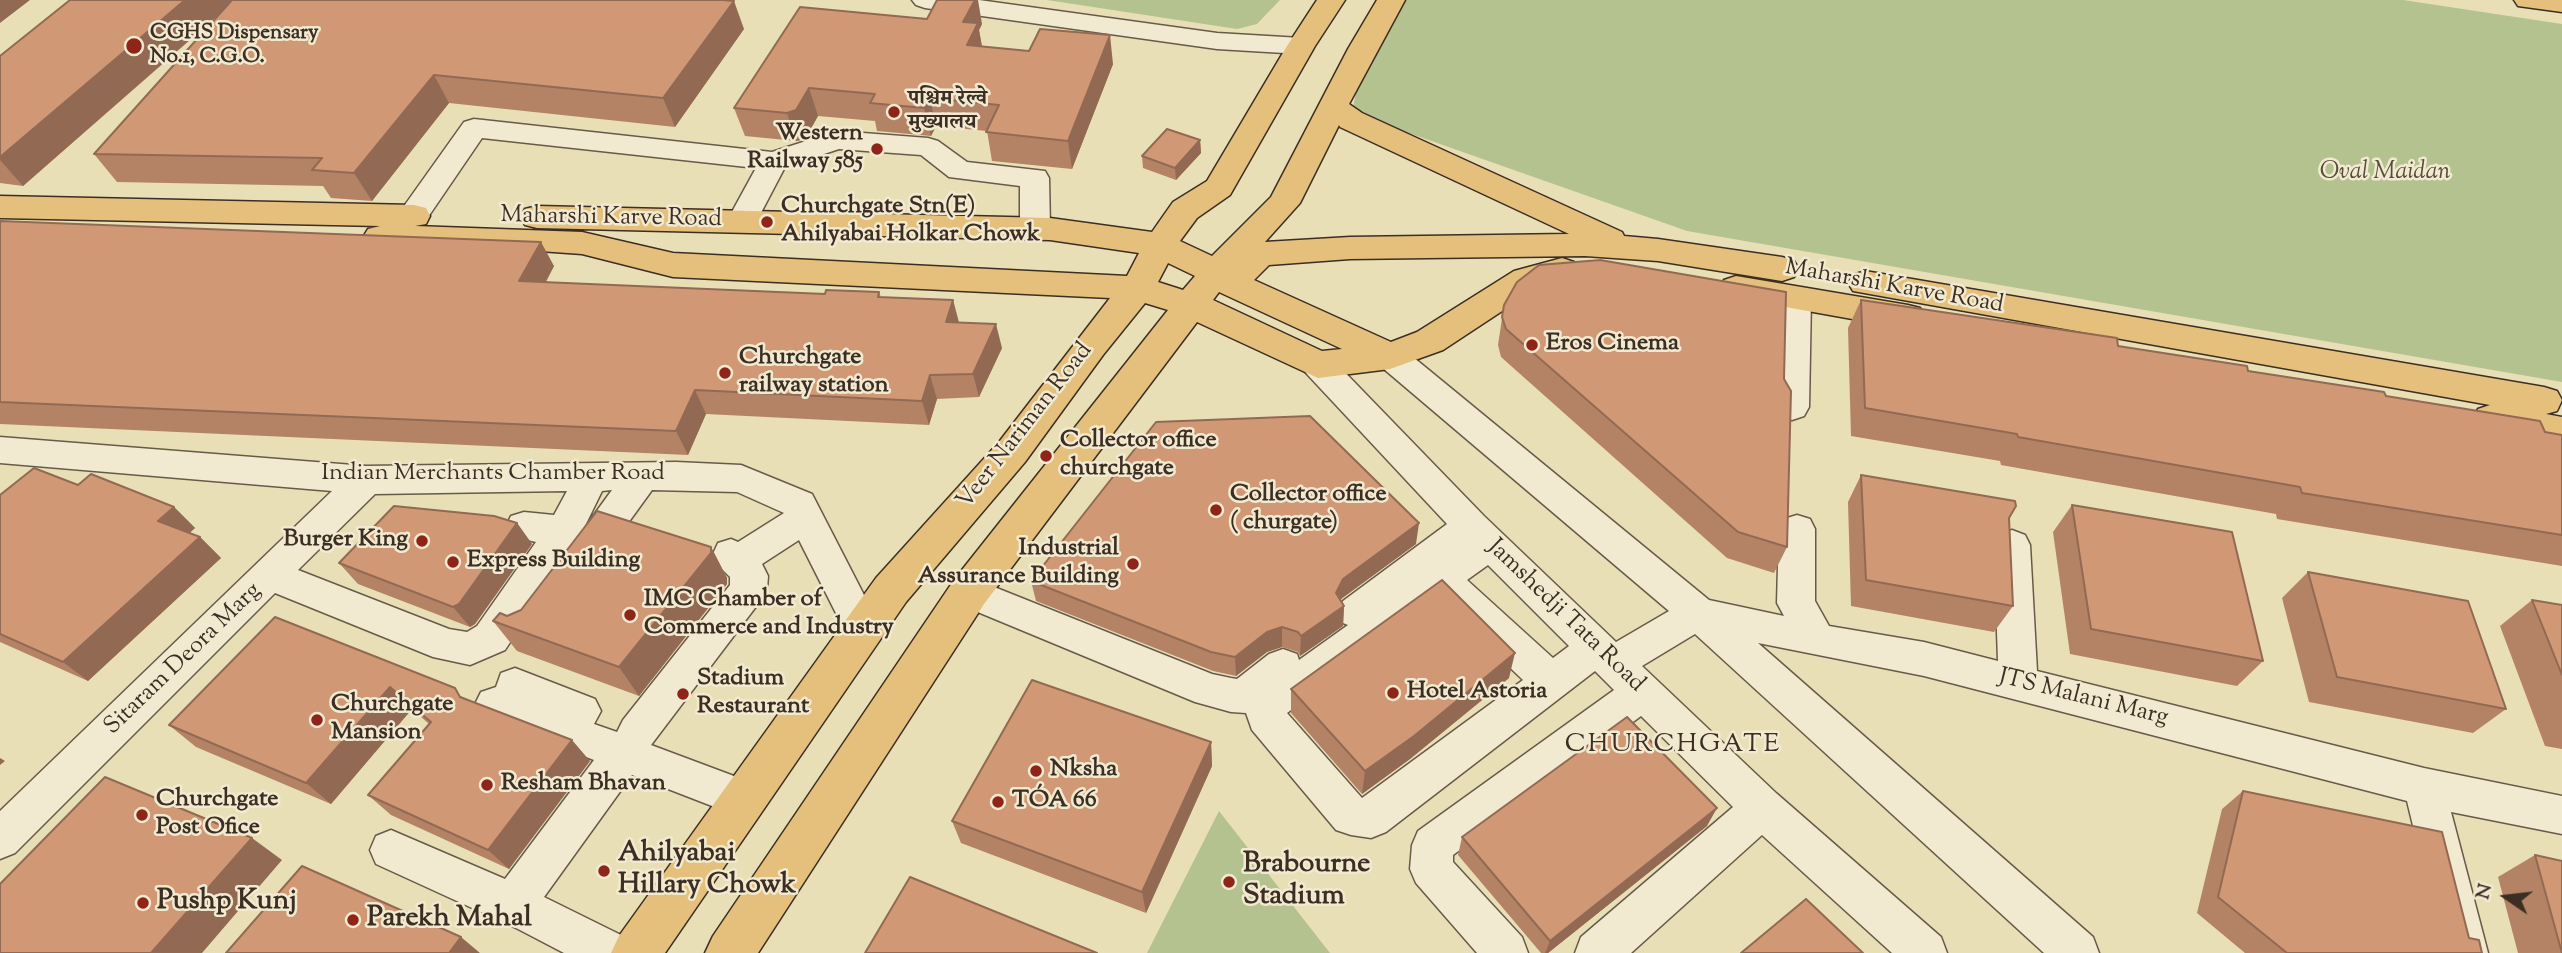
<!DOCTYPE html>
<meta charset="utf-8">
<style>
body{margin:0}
#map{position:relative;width:2562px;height:953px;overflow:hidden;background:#e9dfb7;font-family:"Sorts Mill Goudy",serif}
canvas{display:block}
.north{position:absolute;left:2471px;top:862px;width:70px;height:70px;-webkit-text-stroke:5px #f1ead0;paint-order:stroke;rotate:284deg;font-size:19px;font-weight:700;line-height:28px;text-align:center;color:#3d2e24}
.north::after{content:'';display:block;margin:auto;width:24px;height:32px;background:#3d2e24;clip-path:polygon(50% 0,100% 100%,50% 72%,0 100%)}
</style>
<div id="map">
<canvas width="2562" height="953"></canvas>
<div class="north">N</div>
</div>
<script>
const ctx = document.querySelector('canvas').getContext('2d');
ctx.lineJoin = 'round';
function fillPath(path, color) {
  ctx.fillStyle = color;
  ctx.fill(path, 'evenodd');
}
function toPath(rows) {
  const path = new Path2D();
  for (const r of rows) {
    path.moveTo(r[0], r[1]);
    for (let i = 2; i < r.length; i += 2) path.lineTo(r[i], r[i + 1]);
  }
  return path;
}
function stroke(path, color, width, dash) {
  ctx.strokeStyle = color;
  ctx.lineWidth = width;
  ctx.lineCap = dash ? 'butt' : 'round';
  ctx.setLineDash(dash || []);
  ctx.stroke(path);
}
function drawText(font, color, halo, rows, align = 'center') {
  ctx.font = font + ' "Sorts Mill Goudy","Noto Serif Devanagari",serif';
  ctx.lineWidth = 5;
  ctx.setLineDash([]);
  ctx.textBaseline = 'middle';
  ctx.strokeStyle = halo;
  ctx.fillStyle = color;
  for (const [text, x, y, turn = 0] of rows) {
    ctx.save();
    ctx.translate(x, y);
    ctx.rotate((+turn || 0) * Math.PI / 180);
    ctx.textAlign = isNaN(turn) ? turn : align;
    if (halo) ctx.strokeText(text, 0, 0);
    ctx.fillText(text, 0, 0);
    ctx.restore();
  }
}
const green = toPath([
 [1047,0,1280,0,1257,24,1237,29],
 [1391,0,2403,0,2562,24,2562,382,1687,231,1352,113,1363,55],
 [1219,811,1330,953,1147,953]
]);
const minor = toPath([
 [912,0,979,0,1217,33,1301,38,1310,40,1314,46,1310,52,1301,54,1217,49,925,8,916,5,912,0],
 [474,119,772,152,837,131,928,138,938,141,967,162,1045,171,1049,178,1050,228,1046,235,1035,238,1024,235,1020,228,1020,186,949,177,921,155,839,149,785,167,753,228,742,231,731,228,727,221,756,168,482,138,424,223,413,226,402,223,398,216,402,209,464,122,474,119],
 [1795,287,1806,290,1811,298,1809,407,1804,416,1792,420,1780,416,1775,407,1779,298,1784,290,1795,287],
 [1390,344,1402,348,1709,600,1784,616,1777,603,1779,529,1784,519,1797,515,1810,519,1815,529,1815,601,1829,626,1924,642,1998,661,1994,545,1999,535,2012,530,2025,535,2030,545,2037,671,2424,768,2562,796,2562,834,2451,812,2488,953,2444,953,2407,801,1924,676,1758,643,2093,937,2099,953,2044,953,1695,634,1642,666,1776,793,1941,937,1947,953,1892,953,1762,835,1631,953,1575,953,1581,937,1733,807,1641,716,1453,855,1453,862,1522,937,1528,953,1477,953,1416,883,1410,869,1412,845,1418,831,1614,690,1595,671,1386,832,1371,838,1351,835,1336,830,1252,730,1246,713,1231,712,1195,702,956,603,950,592,956,581,969,577,1212,674,1231,678,1237,679,1269,654,1283,649,1297,654,1299,660,1348,625,1343,623,1337,612,1343,601,1447,524,1306,373,1302,365,1306,357,1318,353,1330,357,1484,516,1616,642,1669,611,1378,364,1374,356,1378,348,1390,344],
 [1488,565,1569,646,1553,658,1467,580,1488,565],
 [1440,601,1523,680,1362,798,1287,713,1440,601],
 [0,437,366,466,676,462,741,465,812,494,882,630,876,641,863,646,850,641,799,540,762,564,768,576,767,589,761,600,651,745,758,785,764,799,758,813,743,818,632,775,544,897,625,937,631,953,564,953,518,929,376,864,370,850,376,836,391,830,505,879,594,760,481,716,475,704,481,692,496,687,501,673,515,668,595,699,601,711,594,724,617,732,623,720,730,585,730,577,718,565,713,554,718,543,731,539,738,542,784,513,737,492,652,490,599,563,586,568,573,563,568,554,505,650,470,665,433,657,275,593,15,853,0,859,0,811,332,491,0,463,0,437],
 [612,490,583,530,602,491,612,490],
 [567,491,554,515,524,512,511,516,506,526,511,536,536,542,477,626,467,632,449,629,298,570,375,494,567,491]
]);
const major = toPath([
 [1317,0,1345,0,1315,46,1230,195,1197,218,1180,241,1212,256,1271,197,1348,49,1377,0,1405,0,1349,104,1362,113,1622,232,1624,236,1658,239,1782,257,1794,261,1799,269,1794,277,1782,281,1658,261,1585,256,1350,259,1269,265,1254,280,1391,342,1417,332,1514,271,1562,258,1574,262,1579,270,1574,278,1537,288,1443,350,1390,369,1318,378,1197,322,984,604,758,953,705,953,713,936,954,580,1168,310,1145,303,1103,355,1025,462,906,602,665,953,611,953,619,936,876,578,999,442,1110,298,673,277,582,254,525,250,380,248,368,245,363,237,368,229,380,226,0,218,0,196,414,205,426,208,430,216,426,224,415,226,582,232,673,253,1127,276,1139,253,1050,240,537,228,525,225,521,217,525,209,537,206,1050,218,1152,232,1173,202,1207,181,1287,46,1317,0],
 [1339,125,1340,127,1569,234,1350,237,1265,242,1300,203,1339,125],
 [1168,263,1195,276,1183,290,1158,282,1168,263],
 [1219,292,1342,349,1322,351,1213,300,1219,292],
 [2514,0,2562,0,2562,12,2518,6,2514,0],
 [1865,271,2544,387,2557,391,2562,400,2557,411,2546,414,2562,417,2562,445,2478,429,2472,419,2478,409,2490,405,1853,291,1848,283,1853,275,1865,271],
 [1736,276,1908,305,1920,308,1925,317,1920,326,1908,329,1724,296,1719,288,1724,280,1736,276]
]);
const wall = toPath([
 [70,0,744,29,675,127,449,103,372,201,331,198,323,186,117,182,94,154,221,13,23,186,0,183,0,56],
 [982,24,979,30,982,47,1113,64,1072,169,992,161,987,131,936,126,931,136,877,131,875,121,818,116,805,139,796,141,745,136,734,108],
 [1200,140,1201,153,1176,180,1143,168,1142,156],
 [0,221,554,266,546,282,825,294,879,292,881,297,953,300,959,322,1002,348,979,397,937,399,929,425,706,414,688,455,0,424],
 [1861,300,2118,346,2386,396,2545,432,2562,435,2562,566,2277,519,2276,514,2001,465,2000,461,1851,436,1848,328],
 [1504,305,1784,379,1787,547,1774,573,1727,558,1501,357,1498,345],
 [1861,475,2009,518,2013,606,1994,632,1851,606,1848,502],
 [78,485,174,507,195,528,189,533,200,537,221,558,88,681,0,642,0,495],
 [2072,505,2263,661,2237,686,2070,654,2053,532],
 [517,523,532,544,475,624,470,627,358,584,339,563],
 [1416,544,1341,599,1341,601,1344,606,1343,626,1300,656,1298,652,1282,647,1267,652,1236,676,1213,671,1036,601,1031,581],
 [711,547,727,578,727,584,639,696,517,651,493,621],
 [2308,572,2506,709,2473,733,2309,702,2282,598],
 [2532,600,2562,605,2562,749,2545,746,2500,626],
 [275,617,465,698,590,761,509,869,391,815,368,795,429,724,412,709,331,804,196,747,169,725],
 [1509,678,1410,759,1362,794,1291,713,1291,689],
 [1211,742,1212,766,1146,913,961,843,952,821],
 [2243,791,2482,953,2245,953,2197,913,2222,809],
 [1707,826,1548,953,1541,953,1458,855,1462,837],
 [2535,855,2562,953,2518,953,2498,877]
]);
const shadedWall = toPath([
 [0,0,30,0,0,23],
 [185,0,235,0,23,186,0,160,0,157],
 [975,0,978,0,982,24,979,30,983,52,972,74,963,22],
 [734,1,744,29,675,127,663,98],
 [1110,35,1113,64,1072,169,1068,141],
 [434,75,449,103,372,201,354,173],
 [809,88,818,116,805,139,796,141,787,113],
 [930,98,936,126,931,136,924,108],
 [1200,140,1201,153,1176,180,1175,168],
 [541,242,554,266,533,305,519,281],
 [953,300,959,324,946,322],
 [996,324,1002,348,979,397,973,374],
 [930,375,937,399,929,425,922,401],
 [695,390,706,414,688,455,676,431],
 [174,507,195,528,180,542,158,521],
 [517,523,532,544,475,624,470,627,453,607],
 [1419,523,1416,544,1341,599,1335,612,1344,606,1343,626,1300,656,1301,636,1343,579],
 [200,537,221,558,88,681,63,662],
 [711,547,727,578,727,584,639,696,619,667],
 [1282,627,1282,647,1267,652,1236,676,1235,657,1267,632],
 [1515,653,1509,678,1410,759,1362,794,1365,771],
 [390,687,412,709,331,804,306,783],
 [572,740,590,761,509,869,488,850],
 [1211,742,1212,766,1146,913,1142,892],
 [0,758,5,761,0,765],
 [1717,808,1707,826,1548,953,1545,953,1550,941],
 [252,838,282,860,202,953,151,953],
 [461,937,480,953,449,953]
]);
const building = toPath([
 [70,0,185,0,0,157,0,56,70,0],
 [232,0,723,0,734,1,663,98,434,75,354,173,312,170,322,158,94,154,232,0],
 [937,0,975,0,963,22,978,23,967,45,1029,51,1040,29,1110,35,1068,141,986,132,999,105,930,98,924,108,870,103,875,94,809,88,796,110,787,113,734,108,800,7,927,19,937,0],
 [1167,129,1200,140,1175,168,1142,156,1167,129],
 [0,221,541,242,519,281,825,294,826,290,879,292,878,297,953,300,946,322,996,324,973,374,930,375,922,401,695,390,676,431,0,402,0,221],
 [1600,260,1786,292,1784,379,1791,391,1787,547,1738,532,1506,329,1502,317,1504,305,1517,282,1539,265,1600,260],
 [1861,300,2117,338,2118,346,2247,366,2248,371,2384,392,2386,396,2540,421,2545,432,2562,435,2562,535,2302,493,2300,487,2018,437,2017,434,1865,408,1861,300],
 [1310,416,1419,523,1343,579,1336,593,1344,606,1301,636,1298,632,1282,627,1267,632,1235,657,1230,656,1211,652,1031,581,1156,422,1310,416],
 [34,468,78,485,91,474,174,507,158,521,200,537,63,662,0,634,0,495,34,468],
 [1861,475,2015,501,2016,506,2009,518,2013,606,1866,580,1861,475],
 [2072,505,2232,532,2263,661,2091,629,2072,505],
 [394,506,494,516,517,523,459,604,453,607,339,563,394,506],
 [597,511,711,547,711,553,619,667,493,621,500,613,507,616,521,610,597,511],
 [2308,572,2468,601,2506,709,2337,677,2308,572],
 [1442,580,1515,653,1414,736,1365,771,1291,689,1442,580],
 [2532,600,2562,605,2562,675,2532,600],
 [275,617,455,688,460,697,572,740,488,850,368,795,431,722,390,687,306,783,169,725,275,617],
 [1032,680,1211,742,1142,892,952,821,1032,680],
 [1627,717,1717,808,1550,941,1462,837,1627,717],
 [105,777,252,838,151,953,0,953,0,884,105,777],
 [2243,791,2442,832,2469,938,2479,940,2482,953,2287,953,2218,897,2243,791],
 [2535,855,2562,861,2562,953,2535,855],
 [302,866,461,937,449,953,226,953,302,866],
 [910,877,1097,953,865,953,910,877],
 [1806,899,1863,953,1741,953,1806,899]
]);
const markers = [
 [134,46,9,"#8f2418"],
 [894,112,7,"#8f2418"],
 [877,149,7,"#8f2418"],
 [767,222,7,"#8f2418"],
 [1532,345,7,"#8f2418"],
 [725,373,7,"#8f2418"],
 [1046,456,7,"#8f2418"],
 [1216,510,7,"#8f2418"],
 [422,541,7,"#8f2418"],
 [453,562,7,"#8f2418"],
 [1133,564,7,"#8f2418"],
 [630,615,7,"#8f2418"],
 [1393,693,7,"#8f2418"],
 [683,694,7,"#8f2418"],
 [317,720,7,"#8f2418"],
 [1036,771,7,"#8f2418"],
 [487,785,7,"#8f2418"],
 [998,802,7,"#8f2418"],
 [142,815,7,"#8f2418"],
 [604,871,7,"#8f2418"],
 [1229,882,7,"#8f2418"],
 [143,903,7,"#8f2418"],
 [353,920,7,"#8f2418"]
];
const farPoinames = [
 ["CGHS Dispensary",150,34],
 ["No.1, C.G.O.",150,58],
 ["पश्चिम रेल्वे",908,100],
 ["मुख्यालय",908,124]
];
const poiNames = [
 ["Western",863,135,"right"],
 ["Railway 585",863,163,"right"],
 ["Churchgate Stn(E)",781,208],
 ["Ahilyabai Holkar Chowk",781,236],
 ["Eros Cinema",1546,345],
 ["Churchgate",739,359],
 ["railway station",739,387],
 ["Collector office",1060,442],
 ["churchgate",1060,470],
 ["Collector office",1230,496],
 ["( churgate)",1230,524],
 ["Burger King",408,541,"right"],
 ["Industrial",1119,550,"right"],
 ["Assurance Building",1119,578,"right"],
 ["Express Building",467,562],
 ["IMC Chamber of",644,601],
 ["Commerce and Industry",644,629],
 ["Stadium",697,680],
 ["Restaurant",697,708],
 ["Hotel Astoria",1407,693],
 ["Churchgate",331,706],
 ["Mansion",331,734],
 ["Nksha",1050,771],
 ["Resham Bhavan",501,785],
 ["Churchgate",156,801],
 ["Post Ofice",156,829],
 ["TÓA 66",1012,802]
];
const parkNames = [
 ["Oval Maidan",2385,174]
];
const streetNames = [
 ["Maharshi Karve Road",611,219,1],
 ["Maharshi Karve Road",1894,288,10],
 ["Veer Nariman Road",1026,427,-52],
 ["Indian Merchants Chamber Road",493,475],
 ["Jamshedji Tata Road",1565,617,44],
 ["Sitaram Deora Marg",184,660,-44],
 ["JTS Malani Marg",2083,699,14]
];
const neighbourhoodNames = [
 ["CHURCHGATE",1673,747]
];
const nearPoinames = [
 ["Ahilyabai",618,855],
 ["Hillary Chowk",618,887],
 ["Brabourne",1243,866],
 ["Stadium",1243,898],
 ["Pushp Kunj",157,903],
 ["Parekh Mahal",367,920]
];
fillPath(green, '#b4c290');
stroke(minor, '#685a49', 3);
stroke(major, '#3d2e24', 3);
fillPath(minor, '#f1ead0');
fillPath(major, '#e4c07c');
fillPath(wall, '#b48365');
fillPath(shadedWall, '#926a53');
fillPath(building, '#d19876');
stroke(building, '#926a53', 2);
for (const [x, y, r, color] of markers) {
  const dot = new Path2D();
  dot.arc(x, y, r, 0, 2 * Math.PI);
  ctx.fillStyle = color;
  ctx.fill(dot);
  stroke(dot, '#f1ead0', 2.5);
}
drawText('bold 21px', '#3d2e24', '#f1ead0', farPoinames, 'left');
drawText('bold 24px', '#3d2e24', '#f1ead0', poiNames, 'left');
drawText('italic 24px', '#554c3a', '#f1ead0', parkNames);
drawText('24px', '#3d2e24', '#f1ead0', streetNames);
ctx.letterSpacing = '2px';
drawText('26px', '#3d2e24', '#f1ead0', neighbourhoodNames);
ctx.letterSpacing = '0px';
drawText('bold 28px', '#3d2e24', '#f1ead0', nearPoinames, 'left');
</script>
